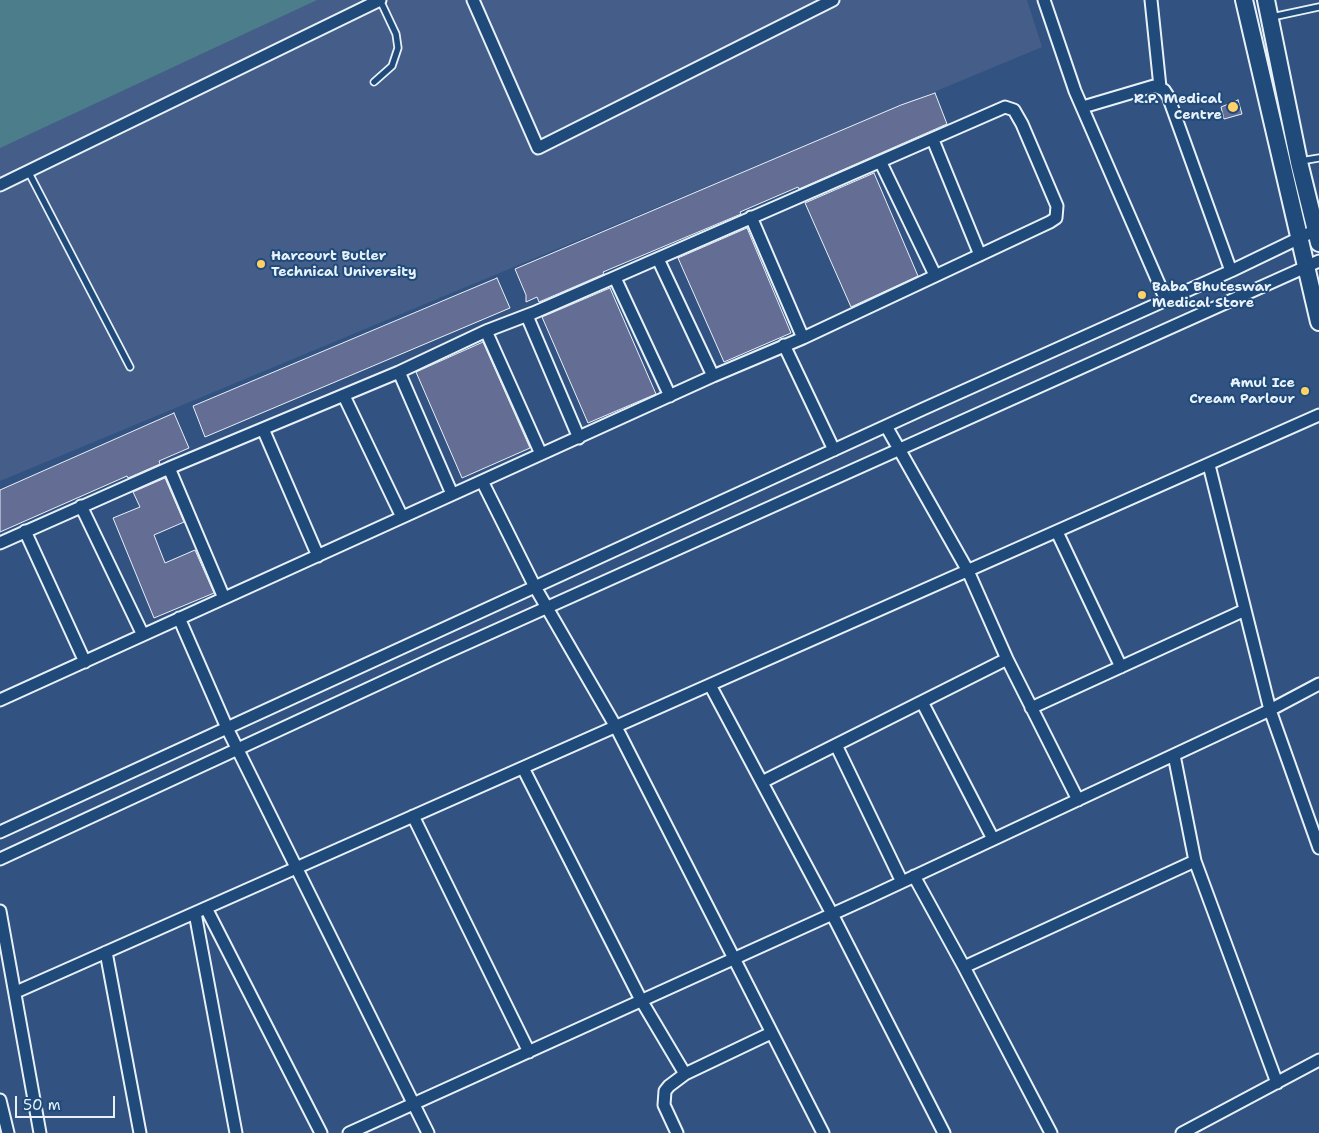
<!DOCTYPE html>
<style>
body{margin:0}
#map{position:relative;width:1319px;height:1133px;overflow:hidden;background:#325381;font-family:"Shantell Sans",sans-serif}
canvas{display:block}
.scale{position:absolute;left:15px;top:1096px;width:100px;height:22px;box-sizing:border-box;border:2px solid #e8f1f8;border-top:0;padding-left:6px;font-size:15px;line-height:18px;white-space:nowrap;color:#e8f1f8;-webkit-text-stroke:4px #1f4a7a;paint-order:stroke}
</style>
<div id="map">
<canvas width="1319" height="1133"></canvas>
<div class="scale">50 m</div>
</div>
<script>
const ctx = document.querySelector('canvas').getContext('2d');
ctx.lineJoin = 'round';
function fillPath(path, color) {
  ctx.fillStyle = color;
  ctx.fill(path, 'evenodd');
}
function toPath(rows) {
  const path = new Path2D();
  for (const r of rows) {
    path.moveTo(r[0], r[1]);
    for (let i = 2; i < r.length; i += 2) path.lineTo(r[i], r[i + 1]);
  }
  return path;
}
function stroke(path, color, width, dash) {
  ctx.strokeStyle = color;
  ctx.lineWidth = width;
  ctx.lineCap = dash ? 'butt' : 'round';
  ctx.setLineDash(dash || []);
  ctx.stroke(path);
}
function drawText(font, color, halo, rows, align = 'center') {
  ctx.font = font + ' "Shantell Sans",sans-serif';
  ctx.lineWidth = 4;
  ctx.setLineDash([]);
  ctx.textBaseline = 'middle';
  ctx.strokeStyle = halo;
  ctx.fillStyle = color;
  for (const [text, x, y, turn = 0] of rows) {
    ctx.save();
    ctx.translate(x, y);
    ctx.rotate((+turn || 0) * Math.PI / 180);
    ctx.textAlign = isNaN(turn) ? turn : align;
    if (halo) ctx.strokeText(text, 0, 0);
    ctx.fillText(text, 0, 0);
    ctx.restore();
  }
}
const built = toPath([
 [0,0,1027,0,1042,47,0,481]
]);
const green = toPath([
 [0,0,317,0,0,148]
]);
const building = toPath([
 [935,93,947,124,799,189,798,187,740,212,741,214,603,272,604,274,539,302,537,297,526,302,526,295,515,269,901,105,935,93],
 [1238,100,1242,114,1224,119,1221,107,1238,100],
 [874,173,918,276,851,307,805,203,874,173],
 [747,228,791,333,724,362,678,258,747,228],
 [497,278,510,308,205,437,193,406,497,278],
 [610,288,656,394,588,423,542,317,610,288],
 [483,342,530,448,462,478,416,372,483,342],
 [174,413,189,448,159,461,160,464,128,478,127,476,0,532,0,490,174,413],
 [165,478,184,522,154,535,165,563,195,550,214,593,154,618,113,518,140,507,133,492,165,478]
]);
const lane = toPath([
 [1272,17,1319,7],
 [374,82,392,66,398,48,396,34,380,0],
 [1301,161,1319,158],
 [28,171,130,367]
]);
const street = toPath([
 [473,0,538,148,833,0],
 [1044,0,1075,91,1166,300],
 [1151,0,1160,87],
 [1083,107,1154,86,1164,90,1168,96,1231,271],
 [933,140,980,255],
 [881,163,935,275],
 [0,185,380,0],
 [751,217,803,338],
 [658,259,713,376],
 [615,278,670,396],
 [527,316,579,438],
 [486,331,541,454],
 [784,345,834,450],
 [399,372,452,494],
 [344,396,402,517],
 [886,426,968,571,1007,659,1078,800],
 [263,429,318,556],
 [1209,465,1270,710,1319,848],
 [169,468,224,598],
 [482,481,535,587,616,727,823,1133],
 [81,506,143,635],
 [25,531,85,662],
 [1057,532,1121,667],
 [0,543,169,468,399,372,486,331,533,313,1005,107,1014,110,1022,124,1057,206,1056,218,1050,222,803,338,713,376,0,700],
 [179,618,227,728,428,1133],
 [710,685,832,914,944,1133],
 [922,702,993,839],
 [1031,708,1245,610],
 [836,745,902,882],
 [1174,755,1195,861,1277,1083],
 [523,768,641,1000,685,1074],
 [762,782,1007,659],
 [413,816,529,1052],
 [0,832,923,409,1231,271,1316,230],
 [0,859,441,655,1319,261],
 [914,876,964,967,1051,1133],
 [206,908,321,1133],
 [0,911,40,1133],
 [195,913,236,1133],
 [106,952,140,1133],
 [964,967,1195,861],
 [16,992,1319,415],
 [0,1100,8,1133],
 [349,1133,870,897,1270,710,1319,684],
 [677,1133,664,1105,665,1091,669,1086,685,1074,771,1033],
 [1182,1133,1319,1060]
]);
const secondary = toPath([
 [1244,0,1319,322],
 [1266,0,1299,162,1319,243]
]);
const markers = [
 [1233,107,6,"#ffd166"],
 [261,264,5,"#ffd166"],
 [1142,295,5,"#ffd166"],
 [1305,391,5,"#ffd166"]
];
const poiNames = [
 ["R.P. Medical",1222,99],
 ["Centre",1222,115],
 ["Harcourt Butler",271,256,"left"],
 ["Technical University",271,272,"left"],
 ["Baba Bhuteswar",1152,287,"left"],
 ["Medical Store",1152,303,"left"],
 ["Amul Ice",1295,383],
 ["Cream Parlour",1295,399]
];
fillPath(built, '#445e89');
fillPath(green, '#4b7d8a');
fillPath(building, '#646e95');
stroke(building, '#e8f1f8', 1);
stroke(lane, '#e8f1f8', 9);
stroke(street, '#e8f1f8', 15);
stroke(secondary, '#e8f1f8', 20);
stroke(lane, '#1f4a7a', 5.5);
stroke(street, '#1f4a7a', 11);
stroke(secondary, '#1f4a7a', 16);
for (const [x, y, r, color] of markers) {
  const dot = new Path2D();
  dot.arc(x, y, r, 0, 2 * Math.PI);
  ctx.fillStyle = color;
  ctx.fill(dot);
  stroke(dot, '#1f4a7a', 2);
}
drawText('bold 14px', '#e8f1f8', '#1f4a7a', poiNames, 'right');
</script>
